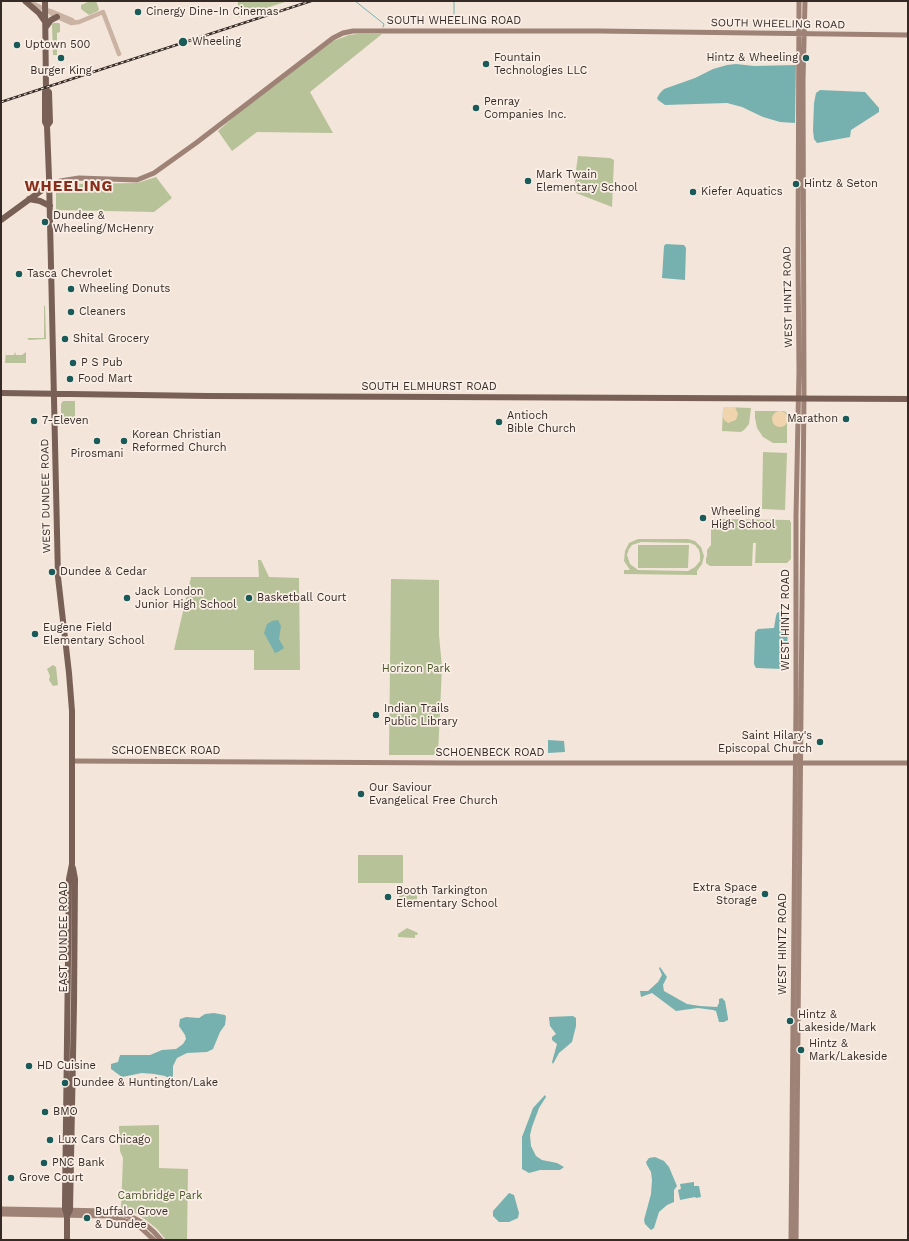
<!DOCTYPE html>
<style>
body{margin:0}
#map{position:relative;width:909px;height:1241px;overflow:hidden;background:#f3e5d9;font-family:"Work Sans",sans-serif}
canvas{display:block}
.frame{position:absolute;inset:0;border:2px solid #362a26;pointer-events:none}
</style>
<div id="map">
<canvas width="909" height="1241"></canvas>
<div class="frame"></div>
</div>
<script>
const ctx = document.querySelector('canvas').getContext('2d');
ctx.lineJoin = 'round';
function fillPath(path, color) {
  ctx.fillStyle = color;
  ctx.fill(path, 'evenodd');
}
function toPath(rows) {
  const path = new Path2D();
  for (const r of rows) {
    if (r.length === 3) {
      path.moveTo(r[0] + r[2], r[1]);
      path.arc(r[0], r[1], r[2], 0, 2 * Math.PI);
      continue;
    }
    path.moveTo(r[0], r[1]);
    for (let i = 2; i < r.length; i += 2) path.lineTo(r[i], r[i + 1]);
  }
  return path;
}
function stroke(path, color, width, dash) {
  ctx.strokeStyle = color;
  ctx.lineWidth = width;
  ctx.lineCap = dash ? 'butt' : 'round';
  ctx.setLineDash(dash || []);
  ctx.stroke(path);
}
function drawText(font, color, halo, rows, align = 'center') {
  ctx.font = font + ' "Work Sans",sans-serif';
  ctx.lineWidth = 3.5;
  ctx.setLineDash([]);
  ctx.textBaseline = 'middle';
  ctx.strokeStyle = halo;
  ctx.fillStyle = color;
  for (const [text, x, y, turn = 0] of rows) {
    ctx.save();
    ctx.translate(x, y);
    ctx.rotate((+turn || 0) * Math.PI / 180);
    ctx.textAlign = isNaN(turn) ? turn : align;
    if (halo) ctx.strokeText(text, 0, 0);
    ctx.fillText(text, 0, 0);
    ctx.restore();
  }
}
const green = toPath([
 [90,1,96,1,99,9,98,11,89,15,81,9,81,5],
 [238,1,288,1,238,17],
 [54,23,59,23,60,25,60,32,57,33,57,49,59,50,57,50,57,55,53,55,52,24],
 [357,34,382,34,310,92,333,133,257,132,232,151,218,131,237,114,333,41,349,35],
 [578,156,610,158,614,160,612,207,576,193,575,177],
 [156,177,172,198,154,212,56,210,56,189,65,184,137,183],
 [45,305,46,339,29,340,27,338,44,338,44,306],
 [6,352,6,355,14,355,15,352,16,355,22,355,26,352,26,363,5,363],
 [63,401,75,401,75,418,61,418,61,404],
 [724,407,751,408,749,424,744,430,741,432,722,431,723,409],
 [755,411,784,411,787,413,787,443,773,443,763,437,757,428,755,418],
 [763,452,787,453,785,510,762,509],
 [711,519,790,520,790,522,791,522,791,559,787,563,755,563,756,543,753,543,752,566,710,566,706,563,706,558,707,556,707,550,711,545],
 [638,539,688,539,695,541,701,547,704,556,702,564,697,571,697,575,624,574,624,570,630,570,624,561,625,551,629,543],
 [641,542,690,543,695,545,699,550,700,555,700,561,695,567,688,571,638,570,630,564,627,555,629,549,632,545],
 [638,545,689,545,688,568,638,568],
 [258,560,261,560,269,577,299,578,300,670,254,670,254,650,174,650,191,577,259,577],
 [391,579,439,580,439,635,442,667,438,755,389,755],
 [53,665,56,667,58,685,53,686,49,680,50,676,47,669],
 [358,855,403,855,403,883,358,883],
 [399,892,403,892,403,894,414,894,417,896,417,900,416,901,403,899,401,901,399,899],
 [407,928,418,933,417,935,415,935,415,938,398,937,398,934],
 [159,1125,159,1168,188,1169,187,1240,166,1240,157,1229,146,1220,137,1214,121,1208,123,1158,120,1151,119,1126]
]);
const sand = toPath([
 [724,407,735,407,738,414,736,420,728,423,724,420,723,417,723,409],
 [780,419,8]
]);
const water = toPath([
 [736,64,754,66,796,65,795,123,780,122,763,117,742,107,727,103,665,105,658,100,657,98,660,93,664,89,695,78,713,69,727,65],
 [820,90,865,92,879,108,879,112,851,130,850,137,817,143,814,139,813,130,814,103,816,93],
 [666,244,684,245,686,248,685,280,662,278,664,246],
 [779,612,785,612,788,618,787,666,782,669,756,668,754,664,755,632,758,629,774,628,776,616,777,613],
 [278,620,281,626,279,639,284,648,278,652,275,653,264,633,267,624,272,621],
 [548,740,564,741,565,752,548,753],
 [660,967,667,977,663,985,664,991,687,1004,700,1006,717,1007,719,1003,719,999,722,998,725,1001,728,1018,728,1020,724,1022,719,1022,716,1011,713,1010,698,1008,676,1011,652,993,641,997,640,991,648,991,658,982,662,975,659,968],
 [214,1013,225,1015,226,1017,225,1025,220,1032,213,1049,207,1052,187,1053,177,1058,173,1066,173,1077,170,1079,165,1076,154,1074,142,1073,122,1077,111,1069,111,1064,118,1062,120,1055,150,1055,162,1050,176,1049,183,1044,186,1039,185,1035,179,1026,180,1019,186,1017,199,1018,205,1014],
 [573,1016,576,1018,576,1026,572,1042,559,1053,553,1064,552,1062,557,1044,552,1040,552,1037,556,1034,550,1026,549,1018,549,1017],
 [545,1095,546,1097,539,1108,532,1127,530,1135,531,1146,536,1156,542,1160,557,1163,564,1167,560,1170,540,1170,529,1173,522,1169,522,1137,533,1108],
 [655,1157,664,1161,669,1167,677,1186,674,1190,674,1202,667,1205,659,1212,654,1228,651,1230,645,1224,644,1220,651,1194,652,1180,651,1172,647,1165,646,1162,649,1158],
 [694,1182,694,1186,699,1186,701,1197,696,1198,695,1197,680,1200,678,1190,681,1189,680,1184],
 [509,1193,514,1195,519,1213,518,1218,509,1222,499,1222,493,1216,493,1211]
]);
const stream = toPath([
 [355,1,384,24,383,27],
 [454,1,454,24]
]);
const tertiary = toPath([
 [28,1,46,10,53,12,72,20,74,22],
 [50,12,53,15,71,23,79,22,103,12,119,54]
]);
const secondary = toPath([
 [49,185,60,181,79,178,137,180,154,173,196,143,333,38,343,33,353,31,598,31,908,35],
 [72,761,460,763,908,763],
 [1,1209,111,1211,132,1217,145,1224,154,1232,161,1240],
 [1,1214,109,1216,132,1223,141,1228,154,1240],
 [791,1240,796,703,796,516,799,371,798,260,799,1],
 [796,1240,804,393,803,81,805,1]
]);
const primary = toPath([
 [25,1,39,13,46,23],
 [45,1,46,89,45,92,45,122,47,126,49,177,58,577,69,673,72,711,72,864,69,879,65,1202,65,1209,67,1216,67,1240],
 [46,27,51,20,57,17],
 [46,89,49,92,50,122,47,126],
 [29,199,40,201,50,206],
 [1,220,49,185],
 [1,393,208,396,908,399],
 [67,1216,70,1210,74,1004,75,879,73,868]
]);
const rail = toPath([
 [1,102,311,1]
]);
const markers = [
 [138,12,4,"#1a5a59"],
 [183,42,5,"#1a5a59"],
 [17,45,4,"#1a5a59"],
 [61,58,4,"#1a5a59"],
 [806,58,4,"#1a5a59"],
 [486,64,4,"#1a5a59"],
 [476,108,4,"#1a5a59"],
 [528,181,4,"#1a5a59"],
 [796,184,4,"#1a5a59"],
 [693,192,4,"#1a5a59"],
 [45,222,4,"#1a5a59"],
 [19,274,4,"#1a5a59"],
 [71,289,4,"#1a5a59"],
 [71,312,4,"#1a5a59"],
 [65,339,4,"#1a5a59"],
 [73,363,4,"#1a5a59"],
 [70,379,4,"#1a5a59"],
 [846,419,4,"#1a5a59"],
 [34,421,4,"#1a5a59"],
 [499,422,4,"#1a5a59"],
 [97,441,4,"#1a5a59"],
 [124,441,4,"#1a5a59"],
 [703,518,4,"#1a5a59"],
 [52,572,4,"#1a5a59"],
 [127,598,4,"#1a5a59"],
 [249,598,4,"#1a5a59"],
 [35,634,4,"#1a5a59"],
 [376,715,4,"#1a5a59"],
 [820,742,4,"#1a5a59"],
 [361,794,4,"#1a5a59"],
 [765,894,4,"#1a5a59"],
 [388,897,4,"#1a5a59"],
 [790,1021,4,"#1a5a59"],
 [801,1050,4,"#1a5a59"],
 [29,1066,4,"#1a5a59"],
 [65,1083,4,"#1a5a59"],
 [45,1112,4,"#1a5a59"],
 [50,1140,4,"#1a5a59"],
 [44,1163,4,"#1a5a59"],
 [11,1178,4,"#1a5a59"],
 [87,1218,4,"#1a5a59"]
];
const poiNames = [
 ["Cinergy Dine-In Cinemas",146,12],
 ["Wheeling",192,42],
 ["Uptown 500",25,45],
 ["Fountain",494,58],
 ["Technologies LLC",494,71],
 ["Hintz & Wheeling",798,58,"right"],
 ["Burger King",61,71,"center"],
 ["Penray",484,102],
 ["Companies Inc.",484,115],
 ["Mark Twain",536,175],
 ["Elementary School",536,188],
 ["Hintz & Seton",804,184],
 ["Kiefer Aquatics",701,192],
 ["Dundee &",53,216],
 ["Wheeling/McHenry",53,229],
 ["Tasca Chevrolet",27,274],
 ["Wheeling Donuts",79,289],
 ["Cleaners",79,312],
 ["Shital Grocery",73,339],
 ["P S Pub",81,363],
 ["Food Mart",78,379],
 ["Antioch",507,416],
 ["Bible Church",507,429],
 ["Marathon",838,419,"right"],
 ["7-Eleven",42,421],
 ["Korean Christian",132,435],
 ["Reformed Church",132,448],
 ["Pirosmani",97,454,"center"],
 ["Wheeling",711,512],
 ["High School",711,525],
 ["Dundee & Cedar",60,572],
 ["Jack London",135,592],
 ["Junior High School",135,605],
 ["Basketball Court",257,598],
 ["Eugene Field",43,628],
 ["Elementary School",43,641],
 ["Indian Trails",384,709],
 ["Public Library",384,722],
 ["Saint Hilary's",812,736,"right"],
 ["Episcopal Church",812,749,"right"],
 ["Our Saviour",369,788],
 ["Evangelical Free Church",369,801],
 ["Extra Space",757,888,"right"],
 ["Storage",757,901,"right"],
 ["Booth Tarkington",396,891],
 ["Elementary School",396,904],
 ["Hintz &",798,1015],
 ["Lakeside/Mark",798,1028],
 ["Hintz &",809,1044],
 ["Mark/Lakeside",809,1057],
 ["HD Cuisine",37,1066],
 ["Dundee & Huntington/Lake",73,1083],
 ["BMO",53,1112],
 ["Lux Cars Chicago",58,1140],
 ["PNC Bank",52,1163],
 ["Grove Court",19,1178],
 ["Buffalo Grove",95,1212],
 ["& Dundee",95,1225]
];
const streetNames = [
 ["SOUTH WHEELING ROAD",454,21],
 ["SOUTH WHEELING ROAD",778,24,1],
 ["WEST HINTZ ROAD",788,297,-91],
 ["SOUTH ELMHURST ROAD",429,387],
 ["WEST DUNDEE ROAD",46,496,-91],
 ["WEST HINTZ ROAD",786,620,-90],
 ["SCHOENBECK ROAD",166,751],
 ["SCHOENBECK ROAD",490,753],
 ["EAST DUNDEE ROAD",64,937,-90],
 ["WEST HINTZ ROAD",783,944,-90]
];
const parkNames = [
 ["Horizon Park",416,669],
 ["Cambridge Park",160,1196]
];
const districtNames = [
 ["WHEELING",69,187]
];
fillPath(green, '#b7c298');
fillPath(sand, '#f0d4ad');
fillPath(water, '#77b1af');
stroke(stream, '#77b1af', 1);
stroke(tertiary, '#cbb3a4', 4.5);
stroke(secondary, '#9f8276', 5);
stroke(primary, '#796057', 6);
stroke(rail, '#362a26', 2.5);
stroke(rail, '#faefe6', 1, [3]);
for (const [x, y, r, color] of markers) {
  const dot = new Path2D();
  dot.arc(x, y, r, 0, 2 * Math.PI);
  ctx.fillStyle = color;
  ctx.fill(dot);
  stroke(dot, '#faefe6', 1.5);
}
drawText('11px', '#362a26', '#faefe6', poiNames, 'left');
drawText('11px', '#362a26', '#faefe6', streetNames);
drawText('11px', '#495629', '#faefe6', parkNames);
ctx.letterSpacing = '1px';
drawText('bold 15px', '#892d1b', '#faefe6', districtNames);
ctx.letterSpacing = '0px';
</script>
